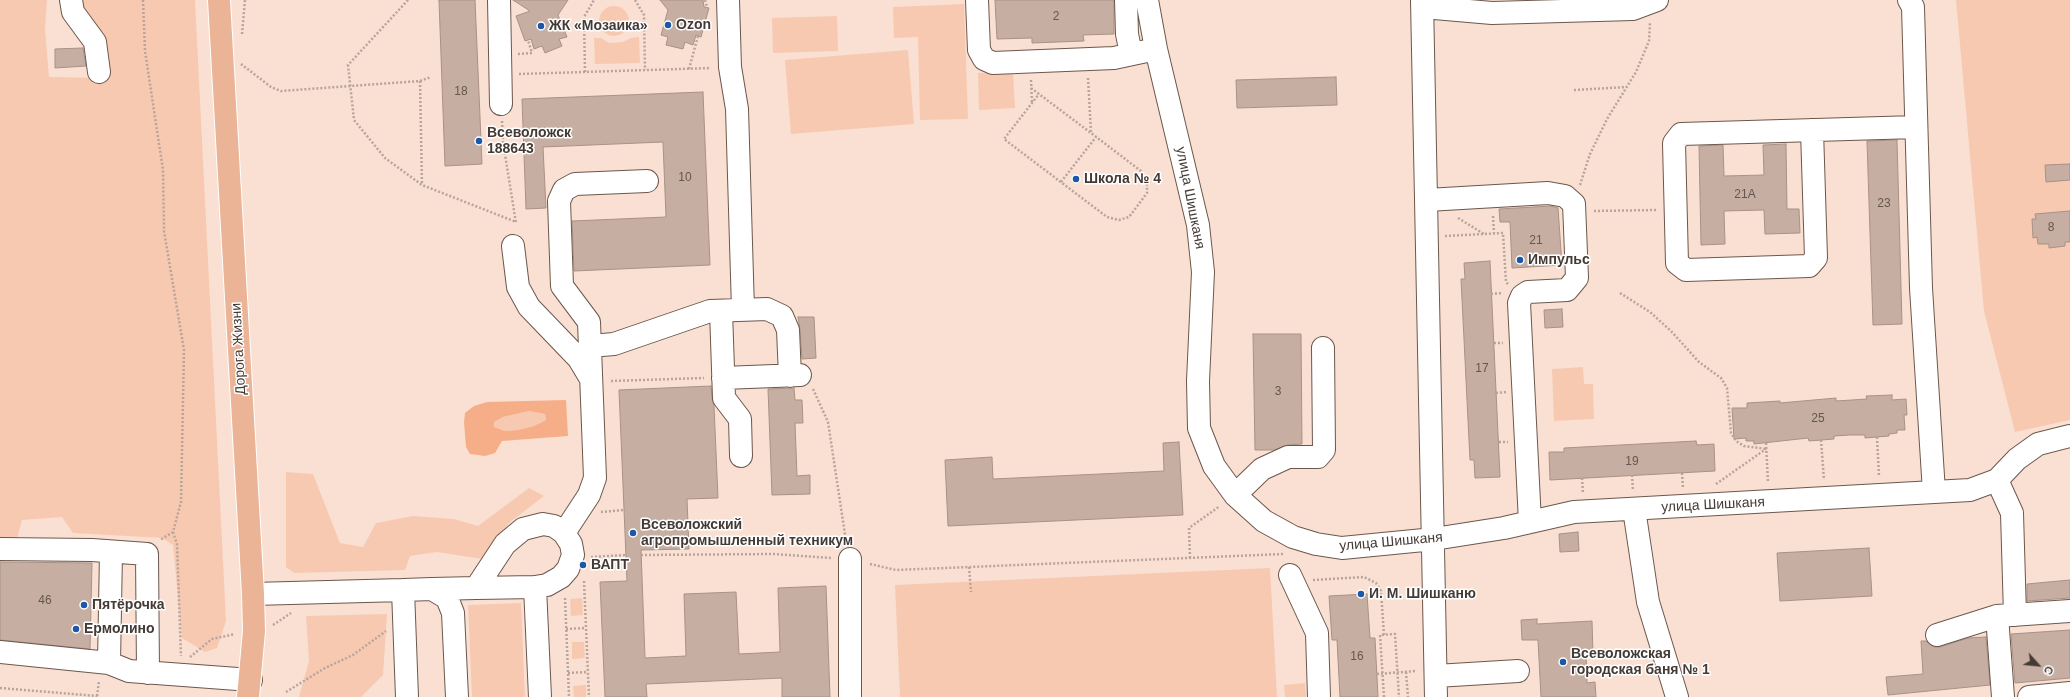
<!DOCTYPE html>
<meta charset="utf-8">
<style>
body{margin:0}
#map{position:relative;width:2070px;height:697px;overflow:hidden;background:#f9e0d3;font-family:Helvetica,sans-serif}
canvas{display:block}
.north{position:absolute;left:2018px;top:645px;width:40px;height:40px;-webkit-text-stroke:3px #fff;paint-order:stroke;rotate:117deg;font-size:11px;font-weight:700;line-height:16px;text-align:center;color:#443a35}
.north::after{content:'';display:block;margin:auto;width:14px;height:18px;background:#443a35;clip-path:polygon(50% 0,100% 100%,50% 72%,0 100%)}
</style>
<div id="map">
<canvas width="2070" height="697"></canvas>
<div class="north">С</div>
</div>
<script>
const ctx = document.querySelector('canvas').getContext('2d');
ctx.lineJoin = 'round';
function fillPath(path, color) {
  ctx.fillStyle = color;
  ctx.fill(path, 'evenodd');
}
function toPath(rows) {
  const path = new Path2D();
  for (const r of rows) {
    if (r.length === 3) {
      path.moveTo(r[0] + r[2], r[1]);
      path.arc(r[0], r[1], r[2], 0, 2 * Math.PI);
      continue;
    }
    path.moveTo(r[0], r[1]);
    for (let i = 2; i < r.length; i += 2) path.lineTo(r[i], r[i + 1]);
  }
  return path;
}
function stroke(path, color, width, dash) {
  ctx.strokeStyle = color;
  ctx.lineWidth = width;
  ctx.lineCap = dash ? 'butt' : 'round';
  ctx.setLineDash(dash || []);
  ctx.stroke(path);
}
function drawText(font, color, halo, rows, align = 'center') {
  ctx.font = font + ' Helvetica,sans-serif';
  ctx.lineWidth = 3;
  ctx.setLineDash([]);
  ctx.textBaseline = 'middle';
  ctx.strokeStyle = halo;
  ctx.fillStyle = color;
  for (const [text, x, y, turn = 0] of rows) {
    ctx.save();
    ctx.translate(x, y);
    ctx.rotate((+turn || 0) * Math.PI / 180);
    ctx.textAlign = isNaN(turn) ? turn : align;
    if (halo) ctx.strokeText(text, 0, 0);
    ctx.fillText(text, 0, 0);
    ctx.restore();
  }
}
const green = toPath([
 [0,0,47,0,45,29,49,77,106,78,76,0,195,0,226,621,217,648,205,652,182,638,173,545,162,538,73,533,62,517,22,520,17,539,0,538],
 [1956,0,2070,0,2070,420,2015,432,1984,311],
 [964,4,968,119,920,120,918,37,894,38,893,7],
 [614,21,15],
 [837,16,838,51,773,53,772,18],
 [639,37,640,63,595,64,594,38,601,38,609,43,623,42,631,38],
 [908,50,914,124,791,134,785,60],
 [1013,72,1015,108,979,110,978,73],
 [1583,367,1584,384,1593,384,1594,419,1554,421,1552,369],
 [529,411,545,414,546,420,534,426,518,430,505,431,493,427,494,422,503,417],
 [286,472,313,474,340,543,363,547,376,523,413,516,454,519,478,526,529,488,544,496,510,522,482,559,437,552,410,556,405,570,294,573,286,567],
 [1270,568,1277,697,900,697,895,585],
 [582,598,583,615,571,616,570,599],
 [521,603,525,697,472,697,468,605],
 [387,614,383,675,361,697,299,697,309,661,306,616],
 [572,642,584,642,585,658,572,659],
 [1305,683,1306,697,1285,697,1284,685],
 [586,685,586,697,574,697,573,686]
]);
const water = toPath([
 [566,400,568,436,502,441,495,453,485,456,470,454,466,447,464,422,465,413,474,406,487,402],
 [529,411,545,414,546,420,534,426,518,430,505,431,494,427,494,422,503,417]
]);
const building = toPath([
 [439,0,475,0,482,164,445,166,439,0],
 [513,0,568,0,558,15,567,37,559,39,562,46,545,53,542,46,534,49,531,39,525,41,516,16,530,11,513,0],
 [660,0,703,0,704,7,709,8,701,37,696,35,693,45,685,42,683,49,666,45,668,37,661,35,668,10,660,0],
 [995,0,1114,0,1114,34,1083,35,1084,41,1032,43,1032,38,997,39,995,0],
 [83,48,86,66,55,68,55,49,83,48],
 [1336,77,1337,105,1237,108,1236,80,1336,77],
 [703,92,710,265,574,271,572,221,666,217,663,142,543,147,546,208,526,209,522,99,703,92],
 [1897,140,1902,324,1873,325,1867,141,1897,140],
 [1786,144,1787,209,1799,209,1800,233,1765,234,1764,210,1724,211,1725,244,1701,245,1699,146,1723,145,1724,176,1764,175,1763,145,1786,144],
 [2070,164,2070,180,2046,182,2045,165,2070,164],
 [1551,206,1558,208,1562,265,1512,268,1510,222,1500,222,1499,209,1551,206],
 [2070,211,2070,242,2065,242,2065,246,2049,248,2049,244,2038,244,2037,237,2033,238,2032,219,2036,219,2035,214,2070,211],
 [1490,261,1500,477,1475,478,1474,460,1470,460,1461,279,1465,279,1464,263,1490,261],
 [1562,309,1563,327,1545,328,1544,310,1562,309],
 [798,317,814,317,816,358,802,359,800,329,798,317],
 [1253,334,1301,334,1302,444,1288,445,1274,450,1255,450,1253,334],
 [711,386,712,398,714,406,718,498,687,499,689,549,641,550,645,658,686,656,684,594,736,592,739,654,780,652,778,588,826,586,830,697,782,697,782,678,646,684,647,697,605,697,600,582,627,581,619,390,711,386],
 [794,388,795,400,802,400,803,423,795,423,797,476,810,475,810,494,772,495,768,389,794,388],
 [1892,395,1892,400,1906,399,1907,415,1904,415,1905,430,1897,430,1897,433,1889,434,1889,436,1865,438,1865,435,1850,435,1834,436,1834,439,1809,441,1808,438,1754,444,1754,441,1746,441,1746,438,1734,439,1732,408,1747,408,1747,403,1780,401,1780,403,1836,398,1836,401,1867,399,1866,396,1892,395],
 [1696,441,1697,445,1714,444,1715,471,1550,480,1549,452,1564,452,1564,448,1696,441],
 [1179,442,1183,515,948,526,945,460,992,457,993,479,1164,471,1163,443,1179,442],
 [1578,532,1579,551,1560,552,1559,534,1578,532],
 [1869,548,1872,596,1780,601,1777,553,1869,548],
 [0,562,92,563,90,649,0,640,0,562],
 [2070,580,2070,598,2027,601,2027,584,2070,580],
 [1367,594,1370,638,1375,638,1378,697,1340,697,1337,640,1332,640,1329,596,1367,594],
 [1537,619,1537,624,1592,621,1593,653,1586,653,1587,683,1595,682,1596,697,1541,697,1538,640,1522,640,1521,620,1537,619],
 [2070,630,2070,678,2015,683,2011,634,2070,630],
 [1986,637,1990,685,1888,695,1886,677,1923,674,1921,641,1926,641,1934,647,1940,647,1968,638,1986,637]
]);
const path = toPath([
 [143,0,145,51,163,170,164,231,184,350,181,502,173,532,160,540],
 [408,0,348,65,354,120,385,158,422,185,516,222],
 [635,0,644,15,645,70],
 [705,0,707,7],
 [242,34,245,0],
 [518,54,532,53,528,40],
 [241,64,271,87,281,91,420,81,431,77],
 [689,69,698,36],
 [585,72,584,17,594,0],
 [519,74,711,68],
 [1088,78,1091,133],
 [1031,80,1032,103],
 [420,81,422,185],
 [1031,88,1091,133,1141,171,1147,182,1147,193,1129,217,1119,220,1107,217,1004,139,1039,94],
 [1574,90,1627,87],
 [502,121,503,142,516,223],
 [1061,182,1096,137],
 [1580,185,1590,154,1607,119,1636,72,1649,41,1650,22],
 [1594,211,1657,210],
 [1493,216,1494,233],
 [1458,218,1484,234],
 [1445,236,1503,233,1506,282,1508,284],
 [1620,293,1650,312,1671,331,1699,362,1721,378,1727,388,1731,433,1736,441,1744,446,1766,449],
 [1491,294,1503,293],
 [1494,343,1503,343],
 [611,381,704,378],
 [813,389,828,422,846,541],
 [1496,393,1506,392],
 [1877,437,1879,476],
 [1821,440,1824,480],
 [1499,442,1508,442],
 [1766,443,1768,482],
 [1682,473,1683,488],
 [1632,475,1633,491],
 [1582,478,1583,493],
 [1716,484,1766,449],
 [601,512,624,510],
 [173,532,177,544,181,656],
 [641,555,774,554,831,558],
 [591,557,626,555],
 [1190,558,1189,528,1220,506],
 [870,564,896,570,1284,554],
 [969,567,971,592],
 [1313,580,1364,577,1376,583,1381,591,1384,635],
 [584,581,589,697],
 [565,598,569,697],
 [273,625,291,613],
 [566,629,586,628],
 [190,657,212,639,235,634],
 [1406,672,1408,697],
 [568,673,588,672],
 [1377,674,1416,671],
 [0,688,97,696],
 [286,692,325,668,353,655,386,631],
 [97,696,99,681],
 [1384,697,1380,635,1395,634,1399,697]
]);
const minor = toPath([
 [71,0,73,12,95,42,99,72],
 [499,0,501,104],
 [728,0,730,67,737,109,743,310],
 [977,0,979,50,984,59,993,63,1114,58,1156,49],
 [1126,0,1127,34,1131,54],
 [1147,0,1156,49,1198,225,1203,272,1198,381,1199,428,1214,466,1235,495,1264,521,1293,537,1316,544,1342,548,1434,539,1504,528,1574,512,1970,490,1997,480,2017,459,2038,444,2070,436],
 [1422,0,1436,697],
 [1909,0,1913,7,1921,288,1934,492],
 [1423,7,1492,13,1633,9,1657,0],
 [1812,130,1816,258,1809,266,1686,270,1677,263,1674,143,1681,134,1916,127],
 [1427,200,1548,193,1565,196,1574,204,1577,278,1567,290,1528,292,1522,296,1519,303,1530,522],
 [513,246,518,287,529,307,579,359,591,379],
 [721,311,724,398,740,419,741,456],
 [590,346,614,344,710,311,767,309,782,316,788,330,790,376],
 [723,378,800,375],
 [1997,480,2012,513,2015,615],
 [1235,495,1262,469,1288,457,1318,457,1324,450,1323,348],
 [1634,509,1648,602,1677,697],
 [564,533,589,495,595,478,589,322,562,286,559,201,564,190,575,184,647,181],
 [0,549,92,550,147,554,148,673],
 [850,559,850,697],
 [1290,575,1317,633,1319,697],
 [535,587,540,697],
 [432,589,447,598,453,613,457,697],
 [403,590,407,697],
 [253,594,403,590,432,589,476,588,535,587,547,585,561,577,568,569,573,555,571,544,564,533,554,526,543,524,523,529,505,544,476,588],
 [1997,616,2003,697],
 [1937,635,1997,616,2070,611],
 [0,652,109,663,129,671,251,680],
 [109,663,111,552],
 [1436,676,1518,671],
 [2029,697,2070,693]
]);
const major = toPath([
 [219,0,253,594,254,631,248,697]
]);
const markers = [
 [668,25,4,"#1c57a8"],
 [541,26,4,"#1c57a8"],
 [479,141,4,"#1c57a8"],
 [1076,179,4,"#1c57a8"],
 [1520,260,4,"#1c57a8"],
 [633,533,4,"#1c57a8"],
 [583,565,4,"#1c57a8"],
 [1361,594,4,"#1c57a8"],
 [84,605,4,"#1c57a8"],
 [76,629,4,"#1c57a8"],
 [1563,662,4,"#1c57a8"]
];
const numberNames = [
 ["2",1056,17],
 ["18",461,92],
 ["10",685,178],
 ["21А",1745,195],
 ["23",1884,204],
 ["8",2051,228],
 ["21",1536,241],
 ["17",1482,369],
 ["3",1278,392],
 ["25",1818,419],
 ["19",1632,462],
 ["46",45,601],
 ["16",1357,657]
];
const poiNames = [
 ["Ozon",676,25],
 ["ЖК «Мозаика»",549,26],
 ["Всеволожск",487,133],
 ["188643",487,149],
 ["Школа № 4",1084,179],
 ["Импульс",1528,260],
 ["Всеволожский",641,525],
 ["агропромышленный техникум",641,541],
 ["ВАПТ",591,565],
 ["И. М. Шишканю",1369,594],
 ["Пятёрочка",92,605],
 ["Ермолино",84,629],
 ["Всеволожская",1571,654],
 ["городская баня № 1",1571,670]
];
const streetNames = [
 ["улица Шишканя",1190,198,79],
 ["Дорога Жизни",239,349,-93],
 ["улица Шишканя",1713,505,-3],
 ["улица Шишканя",1391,542,-5]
];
fillPath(green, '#f8c9b1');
fillPath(water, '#f6ae89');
fillPath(building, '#c7aea2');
stroke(building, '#a99185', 1);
stroke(minor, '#6c574c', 24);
stroke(major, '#fff', 24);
stroke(path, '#b8a49a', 2.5, [2, 2]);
stroke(minor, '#fff', 22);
stroke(major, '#ebb497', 22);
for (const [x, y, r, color] of markers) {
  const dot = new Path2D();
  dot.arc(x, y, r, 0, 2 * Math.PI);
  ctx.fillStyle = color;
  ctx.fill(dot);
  stroke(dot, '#fff', 1.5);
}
drawText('12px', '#655750', null, numberNames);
drawText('bold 14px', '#443a35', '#fff', poiNames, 'left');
drawText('14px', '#443a35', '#fff', streetNames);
</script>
